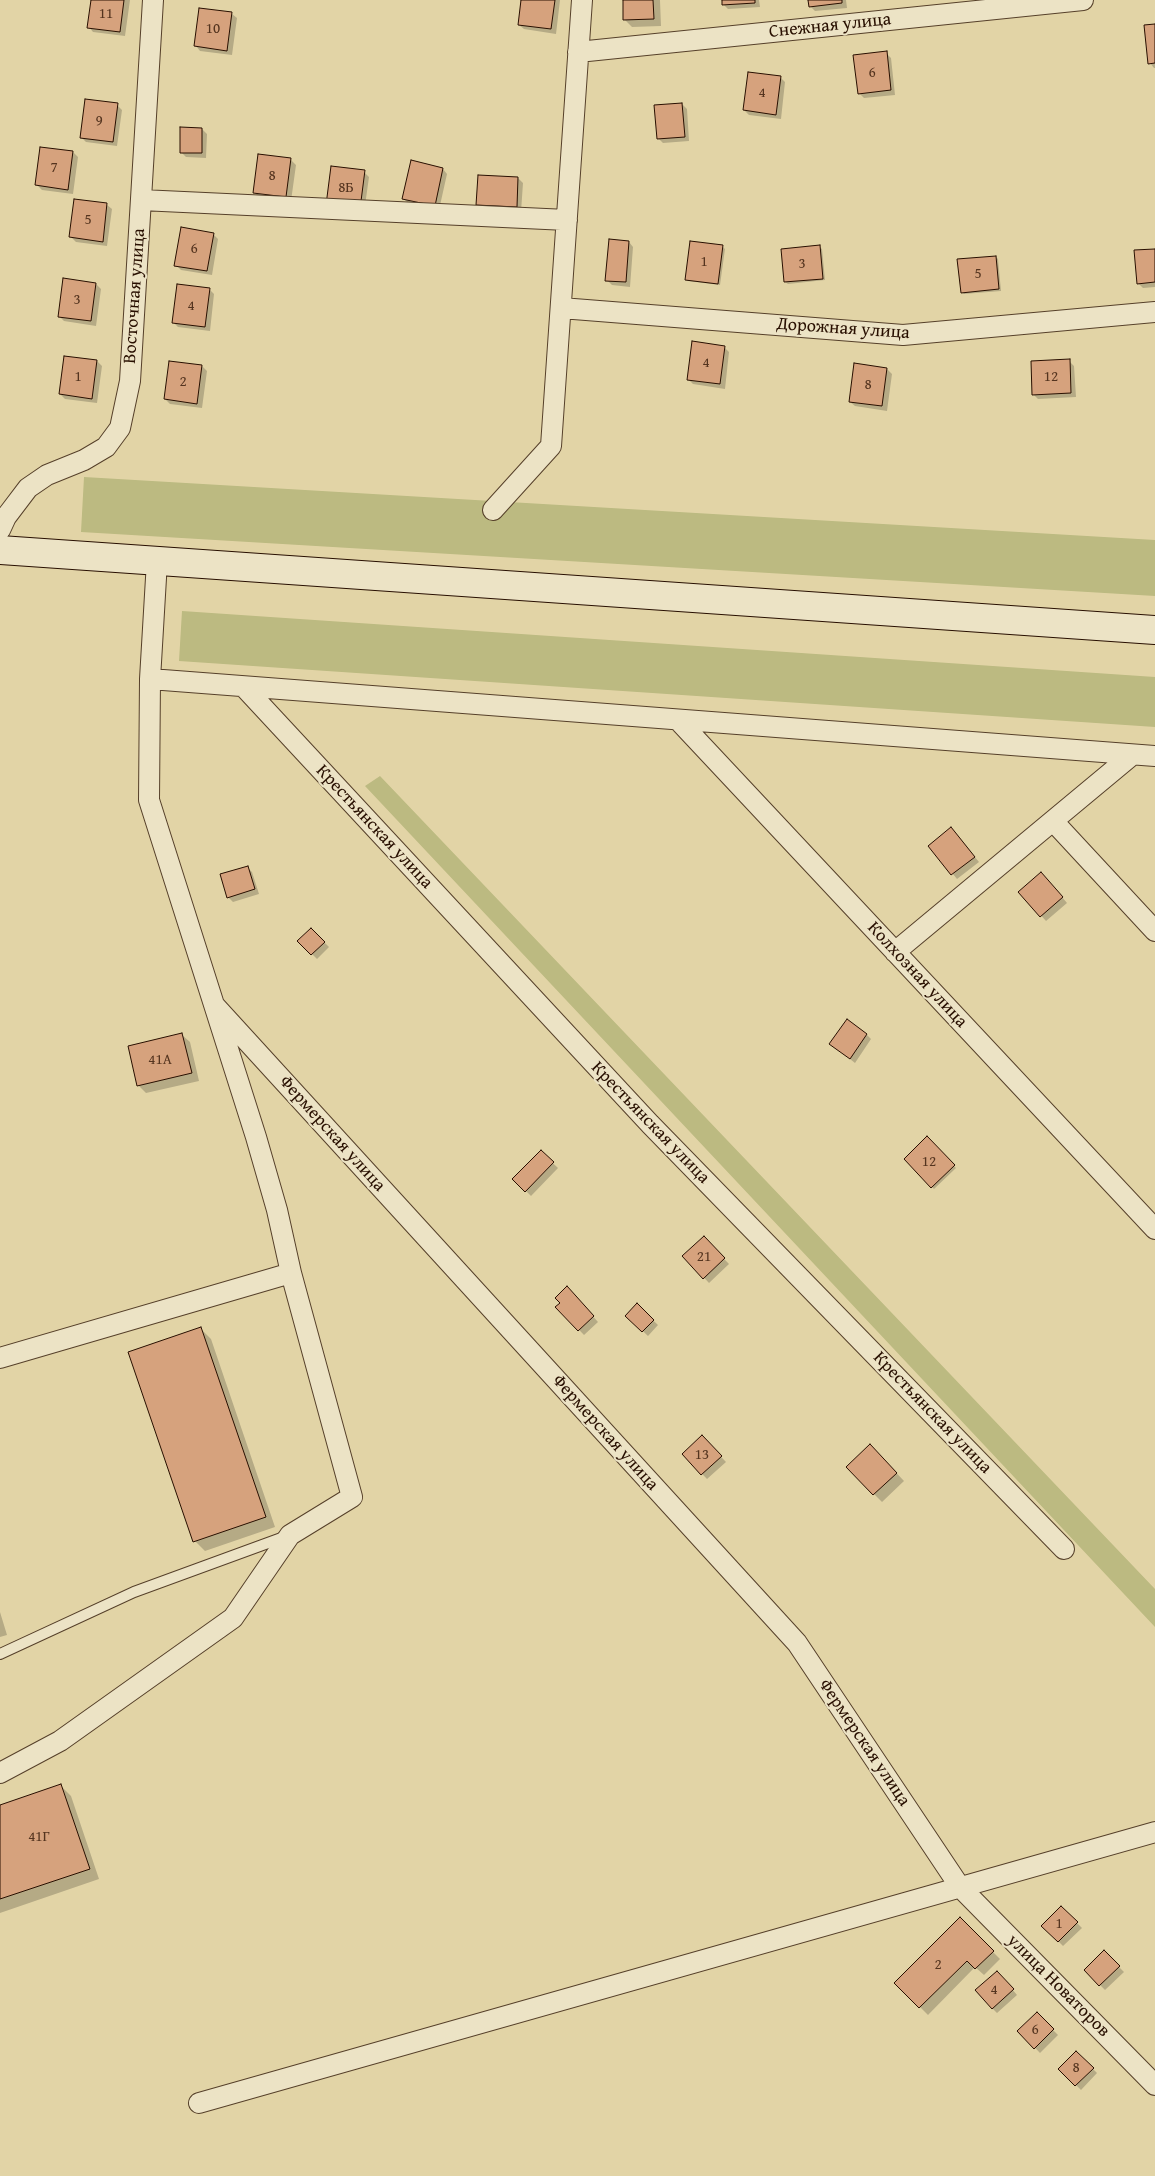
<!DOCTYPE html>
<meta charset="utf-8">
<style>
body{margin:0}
canvas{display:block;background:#e2d4a6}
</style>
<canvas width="1155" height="2176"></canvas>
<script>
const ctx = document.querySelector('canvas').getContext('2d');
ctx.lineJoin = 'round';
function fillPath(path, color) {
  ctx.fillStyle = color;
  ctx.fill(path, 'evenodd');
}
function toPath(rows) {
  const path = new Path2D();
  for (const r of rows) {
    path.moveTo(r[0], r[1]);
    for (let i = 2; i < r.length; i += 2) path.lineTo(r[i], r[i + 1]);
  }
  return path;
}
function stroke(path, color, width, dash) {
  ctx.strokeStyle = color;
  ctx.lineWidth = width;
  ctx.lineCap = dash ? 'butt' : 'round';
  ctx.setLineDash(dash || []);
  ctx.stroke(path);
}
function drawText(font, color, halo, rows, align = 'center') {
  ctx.font = font + ' "Gentium Book Plus",serif';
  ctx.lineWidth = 4;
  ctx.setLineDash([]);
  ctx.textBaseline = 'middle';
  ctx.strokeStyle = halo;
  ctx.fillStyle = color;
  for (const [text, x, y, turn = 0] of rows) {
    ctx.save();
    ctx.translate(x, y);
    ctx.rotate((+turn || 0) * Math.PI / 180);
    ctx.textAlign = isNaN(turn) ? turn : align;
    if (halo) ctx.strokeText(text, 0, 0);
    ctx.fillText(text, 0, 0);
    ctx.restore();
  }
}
const green = toPath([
 [84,477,1155,540,1155,596,81,532],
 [182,611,1155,677,1155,727,179,661],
 [380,776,1155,1589,1155,1627,365,786]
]);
const shadow = toPath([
 [92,0,130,0,125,36,93,32,89,27],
 [522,0,560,0,556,34,524,29,519,25],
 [624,0,660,0,661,26,632,27,624,19],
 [723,0,759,0,760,7,728,9,723,4],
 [810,0,846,0,847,8,815,11,810,6],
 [232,14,237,18,232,55,200,51,196,46],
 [1155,25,1155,68,1154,68,1150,63],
 [886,53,891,58,895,95,864,98,859,93],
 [780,77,785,82,781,119,749,115,744,110],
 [682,104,687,109,689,141,663,143,658,138],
 [117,105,122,110,117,146,86,142,81,137],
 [202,129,207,134,206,158,186,157,181,152],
 [73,152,78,157,73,194,42,190,37,185],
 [291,160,296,165,291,201,259,197,254,192],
 [443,169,447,174,439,210,408,203,403,198],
 [364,172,369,177,364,213,333,209],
 [518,178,523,183,521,212,483,209,478,204],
 [107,205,112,209,107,246,76,242,71,237],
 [213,234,218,239,212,275,181,270,176,265],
 [629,242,633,247,630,287,612,285,607,280],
 [722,246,725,249,720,285,688,281,686,279],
 [819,247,822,249,825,280,788,284,785,282],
 [1155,250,1155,287,1143,288,1138,283],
 [996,257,998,259,1001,291,964,294,962,292],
 [96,284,101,289,96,326,64,321,59,316],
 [210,290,214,294,210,331,178,327,173,322],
 [724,347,729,352,725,389,693,384,688,379],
 [97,361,102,366,97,403,65,399,60,394],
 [1069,361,1074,366,1076,397,1038,399,1033,394],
 [202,366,207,371,202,408,170,404,165,399],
 [887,369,892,374,887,411,855,406,850,402],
 [956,834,979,862,957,879,930,846],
 [247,867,252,872,259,894,233,902,228,897],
 [1046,878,1067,903,1046,921,1020,892],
 [311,929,329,947,317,959,299,941],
 [182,1035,190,1042,199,1081,146,1093,138,1085],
 [867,1035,871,1039,855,1063,831,1044],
 [927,1138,956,1168,934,1189,905,1159],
 [541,1152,558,1168,531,1196,514,1179],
 [704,1238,729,1264,709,1283,684,1256],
 [572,1293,598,1322,584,1335,557,1307],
 [637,1305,658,1325,648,1336,627,1316],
 [200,1328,211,1339,275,1527,205,1551,195,1541],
 [702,1437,726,1462,707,1479,683,1454],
 [870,1445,904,1481,882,1502,847,1467],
 [0,1612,7,1635,0,1637],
 [61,1786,71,1796,99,1879,0,1913,0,1806],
 [1061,1907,1082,1928,1063,1946,1043,1926],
 [960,1919,1000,1959,984,1975,975,1967,928,2015,896,1983],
 [1104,1952,1124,1972,1105,1990,1085,1970],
 [1002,1977,1017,1995,997,2013,992,2008],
 [1037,2014,1058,2035,1040,2053,1019,2031],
 [1076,2052,1097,2073,1081,2090,1060,2069]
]);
const building = toPath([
 [91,0,124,0,120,32,87,28,91,0],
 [521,0,555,0,551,29,518,25,521,0],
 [623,0,653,0,654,19,623,20,623,0],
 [722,0,755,0,755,3,722,5,722,0],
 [808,0,842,0,842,3,809,7,808,0],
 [199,8,232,12,227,51,194,46,199,8],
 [1155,24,1155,63,1148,64,1144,25,1155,24],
 [887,51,891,90,858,94,853,55,887,51],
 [748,72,781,76,776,115,743,110,748,72],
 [85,99,118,103,113,142,80,138,85,99],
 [682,103,685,137,657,139,654,105,682,103],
 [180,127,202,128,202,153,180,153,180,127],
 [40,147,73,151,68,190,35,185,40,147],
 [258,154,291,158,286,197,253,193,258,154],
 [411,160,443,168,435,206,402,199,411,160],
 [331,166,365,170,360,209,326,205,331,166],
 [478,175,518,177,517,207,476,205,478,175],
 [74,199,107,203,103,242,69,237,74,199],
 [181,227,214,233,207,271,174,266,181,227],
 [609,239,629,241,626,282,605,281,609,239],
 [690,241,723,245,718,284,685,280,690,241],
 [820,245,823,279,784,282,781,249,820,245],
 [1155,249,1155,282,1137,284,1134,250,1155,249],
 [996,256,999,289,961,293,957,259,996,256],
 [63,278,96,283,91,321,58,317,63,278],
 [177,284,210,288,205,327,172,323,177,284],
 [692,341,725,346,720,384,687,380,692,341],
 [64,356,97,360,92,399,59,394,64,356],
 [1070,359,1071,393,1032,395,1031,361,1070,359],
 [169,361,202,365,197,404,164,399,169,361],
 [854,363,887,368,882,406,849,402,854,363],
 [951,827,975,857,951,875,928,846,951,827],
 [248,866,255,889,227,898,220,874,248,866],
 [1041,872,1063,897,1040,917,1018,892,1041,872],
 [311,928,325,942,311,955,297,941,311,928],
 [847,1019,867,1034,850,1059,829,1044,847,1019],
 [182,1033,192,1073,137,1086,128,1046,182,1033],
 [927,1136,955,1165,931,1188,904,1159,927,1136],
 [541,1150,554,1162,525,1192,512,1179,541,1150],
 [704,1236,725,1258,703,1279,682,1256,704,1236],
 [567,1286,594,1316,578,1331,555,1307,560,1303,555,1298,567,1286],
 [637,1303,654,1320,642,1332,625,1316,637,1303],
 [201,1327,266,1517,193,1542,128,1352,201,1327],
 [702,1435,722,1456,701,1475,682,1454,702,1435],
 [870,1444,897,1473,873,1495,846,1467,870,1444],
 [61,1784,90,1869,0,1899,0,1805,61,1784],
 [1061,1906,1078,1922,1058,1942,1041,1926,1061,1906],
 [960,1917,994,1951,975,1969,967,1961,919,2008,894,1983,960,1917],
 [1104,1950,1120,1966,1099,1986,1084,1970,1104,1950],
 [997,1971,1014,1989,992,2009,975,1990,997,1971],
 [1037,2012,1054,2029,1034,2049,1017,2031,1037,2012],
 [1076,2051,1094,2068,1075,2086,1058,2069,1076,2051]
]);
const lane = toPath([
 [0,1654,134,1592,287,1536]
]);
const street = toPath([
 [578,52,1083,0],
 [141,200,567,220],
 [561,308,903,335,1155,312],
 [493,510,551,446,582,0],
 [0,530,6,517,28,488,47,475,84,460,106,447,120,428,130,381,153,0],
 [150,679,1155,756],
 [245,688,650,1124,1064,1549],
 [678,720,1155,1229],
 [1053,821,1155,931],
 [895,952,1132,755],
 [215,1006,797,1643,960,1887,1155,2085],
 [0,1358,291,1273,277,1210,256,1137,149,800,150,679,157,561],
 [0,1773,60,1741,233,1618,290,1535,352,1497,291,1273],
 [199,2103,1155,1832]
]);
const secondary = toPath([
 [0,550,1155,630]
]);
const numberNames = [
 ["11",106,14],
 ["10",213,29],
 ["6",872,73],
 ["4",762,93],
 ["9",99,121],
 ["7",54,168],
 ["8",272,176],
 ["8Б",346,188],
 ["5",88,220],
 ["6",194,249],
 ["1",704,262],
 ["3",802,264],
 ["5",978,274],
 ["3",77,300],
 ["4",191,306],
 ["4",706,363],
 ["1",78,377],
 ["12",1051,377],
 ["2",183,382],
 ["8",868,385],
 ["41А",160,1060],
 ["12",929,1162],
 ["21",704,1257],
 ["13",702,1455],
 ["41Г",39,1837],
 ["1",1059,1924],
 ["2",938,1965],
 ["4",994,1990],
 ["6",1035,2030],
 ["8",1076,2068]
];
const streetNames = [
 ["Снежная улица",830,26,-6],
 ["Восточная улица",135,296,-86],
 ["Дорожная улица",843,329,4],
 ["Крестьянская улица",374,827,47],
 ["Колхозная улица",917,975,47],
 ["Крестьянская улица",650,1123,46],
 ["Фермерская улица",332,1134,48],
 ["Крестьянская улица",932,1413,46],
 ["Фермерская улица",605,1433,48],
 ["Фермерская улица",864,1743,56],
 ["улица Новаторов",1058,1986,45]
];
fillPath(green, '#bcba81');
fillPath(shadow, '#0003');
fillPath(building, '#d6a27d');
stroke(building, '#280f00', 1);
stroke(lane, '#56402a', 12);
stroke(street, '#56402a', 22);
stroke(secondary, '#280f00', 30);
stroke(lane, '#ece3c5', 10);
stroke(street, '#ece3c5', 20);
stroke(secondary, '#ece3c5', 28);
drawText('15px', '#54341f', null, numberNames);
drawText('18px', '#280f00', '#ece3c5', streetNames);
</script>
